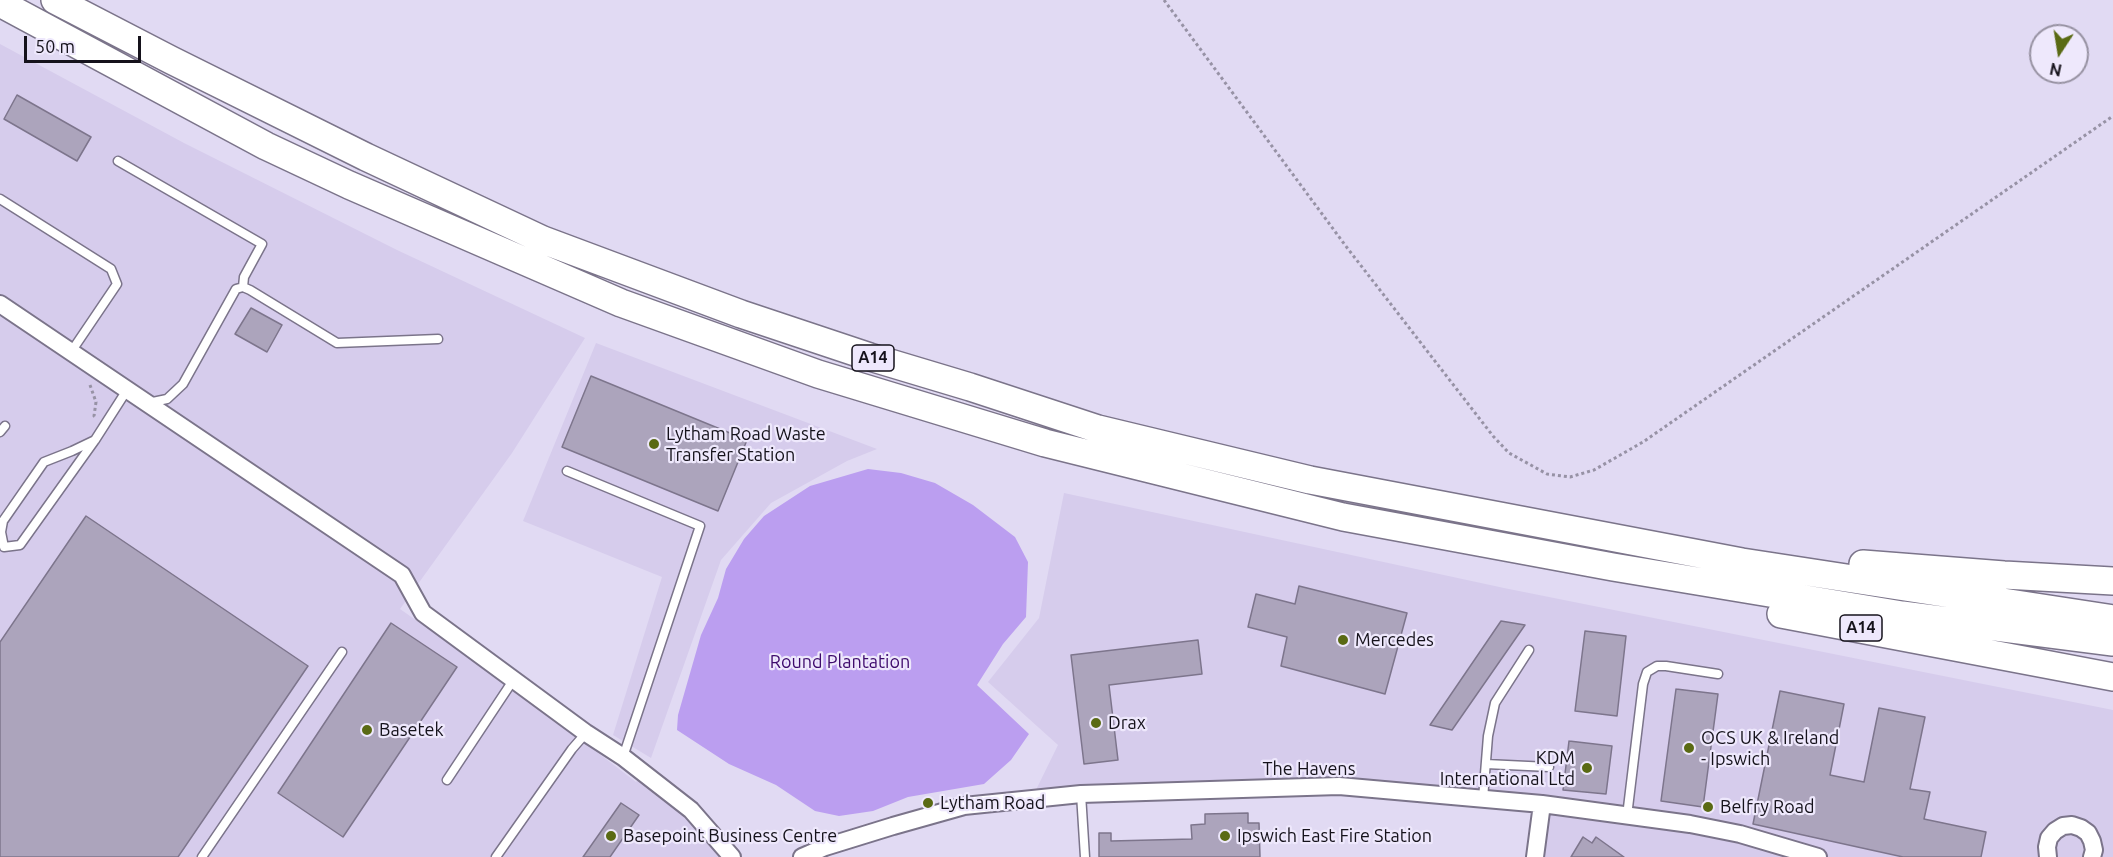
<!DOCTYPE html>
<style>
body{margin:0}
#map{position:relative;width:2113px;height:857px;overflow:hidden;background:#e1daf3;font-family:Ubuntu,sans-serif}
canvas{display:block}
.north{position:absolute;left:2029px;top:24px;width:60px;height:60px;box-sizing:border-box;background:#eee8fc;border:2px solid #9792a2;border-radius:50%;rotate:192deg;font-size:16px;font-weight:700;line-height:24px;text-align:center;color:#15121b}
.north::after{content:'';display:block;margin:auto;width:21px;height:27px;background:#5a6a14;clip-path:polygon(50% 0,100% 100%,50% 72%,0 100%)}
.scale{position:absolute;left:24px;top:36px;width:117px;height:27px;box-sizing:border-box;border:3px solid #15121b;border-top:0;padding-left:8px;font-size:18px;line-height:21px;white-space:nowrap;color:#15121b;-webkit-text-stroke:4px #eee8fc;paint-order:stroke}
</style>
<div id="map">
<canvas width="2113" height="857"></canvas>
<div class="north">N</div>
<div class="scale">50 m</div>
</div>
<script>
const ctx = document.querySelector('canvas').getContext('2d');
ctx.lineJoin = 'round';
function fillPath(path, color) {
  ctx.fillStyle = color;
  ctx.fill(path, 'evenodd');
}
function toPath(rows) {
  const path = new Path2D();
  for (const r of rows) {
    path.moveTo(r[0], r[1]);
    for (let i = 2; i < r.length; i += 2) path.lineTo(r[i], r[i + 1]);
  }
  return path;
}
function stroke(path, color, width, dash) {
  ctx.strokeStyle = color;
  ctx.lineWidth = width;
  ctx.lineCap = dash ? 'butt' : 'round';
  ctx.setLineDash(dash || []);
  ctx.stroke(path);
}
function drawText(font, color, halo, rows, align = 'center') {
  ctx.font = font + ' Ubuntu,sans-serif';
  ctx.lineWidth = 4.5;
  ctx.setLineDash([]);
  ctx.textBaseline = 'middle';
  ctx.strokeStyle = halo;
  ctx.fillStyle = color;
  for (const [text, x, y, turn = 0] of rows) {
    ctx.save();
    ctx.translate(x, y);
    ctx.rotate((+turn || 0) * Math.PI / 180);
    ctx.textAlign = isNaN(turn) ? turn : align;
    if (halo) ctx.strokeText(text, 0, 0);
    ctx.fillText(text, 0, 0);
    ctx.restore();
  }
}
const built = toPath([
 [0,44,184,143,397,250,585,338,512,453,400,609,520,693,636,782,644,774,732,857,0,857],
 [596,343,877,449,847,461,771,503,721,560,651,758,613,735,662,577,523,521],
 [1064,493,1504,588,2113,710,2113,857,1535,857,1542,804,1339,786,1032,798,1058,745,988,682,1039,618]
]);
const forest = toPath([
 [868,469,901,473,935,483,973,505,1015,537,1028,562,1026,617,1003,644,977,685,1029,734,1011,760,984,784,908,797,873,811,839,816,815,811,776,785,729,764,677,730,678,715,701,635,718,598,726,569,744,539,764,516,810,486]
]);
const building = toPath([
 [17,95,91,137,77,161,4,119,17,95],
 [251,308,282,325,267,352,235,334,251,308],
 [591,376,747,440,718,511,562,447,591,376],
 [86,516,308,666,178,857,0,857,0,642,86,516],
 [1299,586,1407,613,1385,694,1281,666,1287,637,1248,627,1256,594,1295,604,1299,586],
 [1501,621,1525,625,1452,730,1430,725,1501,621],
 [391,623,457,667,343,837,278,793,391,623],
 [1585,631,1626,636,1617,716,1575,711,1585,631],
 [1198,640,1202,674,1109,685,1118,760,1084,764,1071,655,1198,640],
 [1676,689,1718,694,1703,807,1661,801,1676,689],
 [1780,691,1844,704,1830,775,1864,782,1879,708,1925,717,1910,789,1930,792,1924,819,1986,832,1981,857,1903,857,1753,824,1780,691],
 [1569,741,1612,746,1606,794,1563,790,1569,741],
 [621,803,639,815,610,857,583,857,621,803],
 [1248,813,1248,823,1259,823,1260,857,1099,857,1099,833,1111,833,1111,841,1192,839,1191,825,1205,824,1205,814,1248,813],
 [1583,837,1592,843,1596,837,1624,857,1571,857,1583,837]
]);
const path = toPath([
 [1164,0,1345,245,1493,436,1509,453,1547,474,1570,477,1594,470,1643,442,2113,116],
 [90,385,96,402,94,416,97,418]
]);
const service = toPath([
 [118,161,262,244,244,277,243,287],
 [0,199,111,269,117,284,71,352],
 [148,403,167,399,183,384,236,289,243,287,250,290,337,343,438,339],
 [0,432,5,426],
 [95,440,72,451,44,462,3,521,1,532,4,547,20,545,95,440,127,390],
 [567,471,700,526,623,757],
 [1486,764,1549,767],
 [447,780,514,679],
 [1081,794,1085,857],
 [1483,799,1488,736,1495,703,1529,650],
 [1627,816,1643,684,1647,672,1657,666,1666,666,1718,674],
 [202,857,342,652],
 [496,857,572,749,586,733]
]);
const minor = toPath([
 [0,304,402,575,423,613,586,733,623,757,691,810,732,857],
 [802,857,825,847,893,826,964,806,1081,794,1339,786,1542,804,1690,824,1740,834,1818,857],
 [1535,857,1542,804],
 [2048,857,2047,847,2049,838,2055,831,2063,826,2072,825,2081,828,2088,833,2092,841,2094,850,2092,857]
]);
const trunk = toPath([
 [55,0,171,60,366,157,543,240,741,314,870,357,970,387,1098,429,1310,480,1742,562,2113,619],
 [0,3,266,146,349,185,621,303,818,374,1045,443,1343,517,1613,567,1902,615,2113,642],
 [1863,564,2004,575,2113,581],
 [1781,614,2113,677]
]);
const markers = [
 [654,444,6,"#5a6a14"],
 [1343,640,6,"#5a6a14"],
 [1096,723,6,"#5a6a14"],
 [367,730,6,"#5a6a14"],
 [1689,748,6,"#5a6a14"],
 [1587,768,6,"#5a6a14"],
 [928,803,6,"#5a6a14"],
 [1708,807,6,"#5a6a14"],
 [611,836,6,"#5a6a14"],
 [1225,836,6,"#5a6a14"]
];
const shields = [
 [873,358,42],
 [1861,628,42]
];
const shieldNames = [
 ["A14",873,358],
 ["A14",1861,628]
];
const poiNames = [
 ["Lytham Road Waste",666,434],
 ["Transfer Station",666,455],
 ["Mercedes",1355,640],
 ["Drax",1108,723],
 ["Basetek",379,730],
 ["OCS UK & Ireland",1701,738],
 ["- Ipswich",1701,759],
 ["KDM",1575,758,"right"],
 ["International Ltd",1575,779,"right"],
 ["Lytham Road",940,803],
 ["Belfry Road",1720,807],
 ["Basepoint Business Centre",623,836],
 ["Ipswich East Fire Station",1237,836]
];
const parkNames = [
 ["Round Plantation",840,662]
];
const streetNames = [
 ["The Havens",1309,769]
];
fillPath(built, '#d6ccec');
fillPath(forest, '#bb9ef0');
fillPath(building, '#aca4bc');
stroke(building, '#7d758c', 1.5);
stroke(service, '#7b748a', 11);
stroke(minor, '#7b748a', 20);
stroke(trunk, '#7b748a', 30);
stroke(path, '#9792a5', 3, [3, 3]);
stroke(service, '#fff', 8);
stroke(minor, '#fff', 16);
stroke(trunk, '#fff', 27);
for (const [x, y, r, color] of markers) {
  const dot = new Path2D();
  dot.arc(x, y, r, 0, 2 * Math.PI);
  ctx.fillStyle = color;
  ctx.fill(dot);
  stroke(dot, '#eee8fc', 2);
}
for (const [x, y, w] of shields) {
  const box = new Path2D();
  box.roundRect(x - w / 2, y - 13, w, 26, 4.5);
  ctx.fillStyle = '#eee8fc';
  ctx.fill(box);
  stroke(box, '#15121b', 1.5);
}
drawText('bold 16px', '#15121b', null, shieldNames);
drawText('18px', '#15121b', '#eee8fc', poiNames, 'left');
drawText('18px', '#3d0a6c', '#eee8fc', parkNames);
drawText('18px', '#15121b', '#eee8fc', streetNames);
</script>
